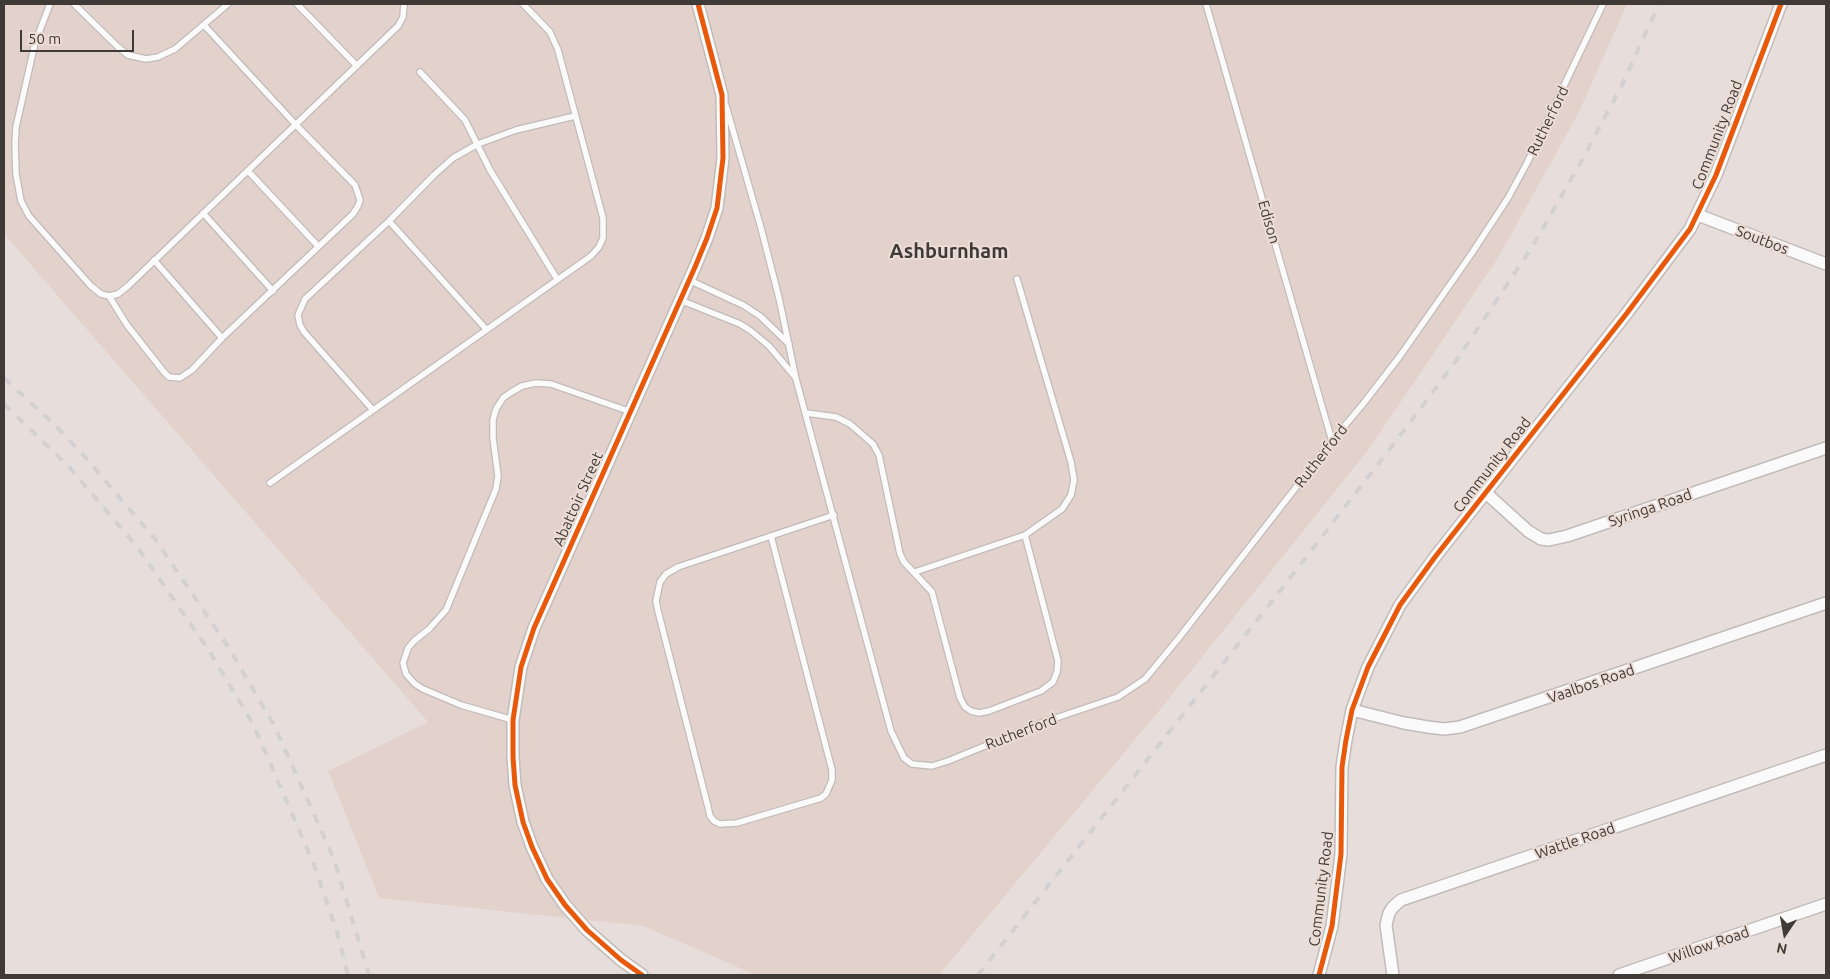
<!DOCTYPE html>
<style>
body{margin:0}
#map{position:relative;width:1830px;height:979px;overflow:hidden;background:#e7dedb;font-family:Ubuntu,sans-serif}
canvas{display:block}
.frame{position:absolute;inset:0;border:5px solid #403a37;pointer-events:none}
.north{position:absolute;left:1760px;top:909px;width:50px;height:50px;-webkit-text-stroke:4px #ecdcd6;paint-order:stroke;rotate:192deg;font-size:14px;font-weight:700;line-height:20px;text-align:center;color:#403a37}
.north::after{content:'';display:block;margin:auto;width:18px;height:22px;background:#403a37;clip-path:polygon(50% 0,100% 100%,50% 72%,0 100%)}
.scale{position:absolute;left:20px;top:30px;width:114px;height:22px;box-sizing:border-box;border:2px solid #403a37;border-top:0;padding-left:6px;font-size:15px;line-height:18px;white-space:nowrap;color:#403a37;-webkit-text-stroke:4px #ecdcd6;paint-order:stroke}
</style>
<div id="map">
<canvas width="1830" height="979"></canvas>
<div class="frame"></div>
<div class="north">N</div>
<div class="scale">50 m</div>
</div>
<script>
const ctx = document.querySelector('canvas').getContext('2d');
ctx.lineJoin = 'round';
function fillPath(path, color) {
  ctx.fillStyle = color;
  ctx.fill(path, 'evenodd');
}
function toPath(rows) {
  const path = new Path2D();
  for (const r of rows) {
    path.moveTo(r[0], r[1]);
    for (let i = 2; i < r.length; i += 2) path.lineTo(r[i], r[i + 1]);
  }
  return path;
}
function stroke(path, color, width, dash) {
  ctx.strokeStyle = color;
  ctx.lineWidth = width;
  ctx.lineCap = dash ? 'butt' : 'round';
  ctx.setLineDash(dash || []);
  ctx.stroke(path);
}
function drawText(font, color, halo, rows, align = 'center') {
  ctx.font = font + ' Ubuntu,sans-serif';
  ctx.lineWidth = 4;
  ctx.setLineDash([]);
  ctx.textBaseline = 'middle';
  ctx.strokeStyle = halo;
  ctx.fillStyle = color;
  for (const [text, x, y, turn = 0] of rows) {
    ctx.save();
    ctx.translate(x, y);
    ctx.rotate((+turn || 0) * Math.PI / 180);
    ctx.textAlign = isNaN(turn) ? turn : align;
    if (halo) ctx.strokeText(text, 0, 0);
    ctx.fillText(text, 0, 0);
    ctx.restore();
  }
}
const built = toPath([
 [4,4,1627,4,1578,114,1498,258,1369,449,1158,712,939,975,756,975,643,926,379,898,328,771,428,722,4,234]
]);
const service = toPath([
 [50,4,35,43,16,127,15,144,16,174,21,201,29,216,91,286,101,294,109,296,118,294,128,286,398,26,403,17,404,4],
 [74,4,118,47,128,55,146,59,158,57,175,49,228,4],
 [297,4,357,66],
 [1206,4,1332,441],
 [420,72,465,120,490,170,557,279],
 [726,106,761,228,779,298,796,379,891,731,904,758,912,764,932,766,948,761,1041,723,1118,697,1145,679,1178,639,1332,441,1363,404,1400,356,1472,253,1508,198,1527,163,1603,4],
 [248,171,318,246],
 [203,213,273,291],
 [389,221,486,329],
 [154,260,222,338],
 [689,280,743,305,760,316,789,344],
 [109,296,127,325,164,372,169,377,180,378,192,370,222,338,353,214,358,206,360,200,355,185,296,125,204,25],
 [680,300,740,324,751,331,769,346,795,377],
 [373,410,304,332,300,325,298,315,305,299,389,221,434,175,453,158,478,144,516,130,575,116],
 [806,413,836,417,850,424,873,444,879,455,900,554,904,562,932,592,960,698,965,707,971,711,979,713,989,711,1041,691,1053,682,1057,672,1058,661,1025,535],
 [270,483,591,256,599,247,603,238,603,218,558,50,550,32,523,4],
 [771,536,832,770,832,780,826,794,821,798,737,823,720,824,714,821,710,816,708,807,658,611,656,601,660,582,666,574,678,567,834,515],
 [915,572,1025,535,1062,509,1071,495,1074,480,1071,462,1017,279],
 [513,720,461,705,423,689,415,684,406,674,403,663,408,648,414,641,429,629,446,610,496,489,498,476,493,438,493,420,496,409,503,398,510,393,522,386,536,383,551,384,631,412]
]);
const minor = toPath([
 [1698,215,1826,264],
 [1486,493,1528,531,1541,539,1549,540,1567,536,1826,448],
 [1352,710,1404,723,1428,727,1444,729,1460,727,1826,603],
 [642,975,621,960,587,930,565,905,547,879,532,847,523,822,515,785,513,757,513,720,521,667,534,628,695,267,707,238,717,208,723,158,722,95,698,4],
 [1319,975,1332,926,1341,854,1342,767,1346,740,1352,710,1368,667,1400,605,1435,557,1627,313,1690,229,1716,175,1781,4],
 [1393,975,1386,925,1389,913,1393,907,1401,900,1826,755],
 [1619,975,1826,904]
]);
const rail = toPath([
 [4,378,54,424,84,456,155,539,227,645,274,725,334,859,369,975],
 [4,404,70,468,138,548,208,649,253,724,313,862,337,932,348,975],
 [978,975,1280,591,1409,424,1458,358,1532,247,1580,164,1621,87,1659,4]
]);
const cycleway = toPath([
 [642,975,621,960,587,930,565,905,547,879,532,847,523,822,515,785,513,757,513,720,521,667,534,628,695,267,707,238,717,208,723,158,722,95,698,4],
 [1319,975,1332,926,1341,854,1342,767,1346,740,1352,710,1368,667,1400,605,1435,557,1627,313,1690,229,1716,175,1781,4]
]);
const streetNames = [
 ["Rutherford",1548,121,-64],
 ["Community Road",1717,135,-69],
 ["Edison",1269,222,74],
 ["Soutbos",1762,240,21],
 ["Rutherford",1321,456,-52],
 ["Community Road",1492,465,-52],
 ["Abattoir Street",578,499,-66],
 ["Syringa Road",1650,508,-19],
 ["Vaalbos Road",1591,684,-19],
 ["Rutherford",1021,732,-21],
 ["Wattle Road",1575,841,-19],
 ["Community Road",1321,889,-83],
 ["Willow Road",1709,945,-19]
];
const districtNames = [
 ["Ashburnham",949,251]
];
fillPath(built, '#e3d2cc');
stroke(service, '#c1bbb9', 8);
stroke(minor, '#c1bbb9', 14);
stroke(service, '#fbfafa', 5.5);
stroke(minor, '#fbfafa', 11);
stroke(rail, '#d3d0cf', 4, [9, 9]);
stroke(cycleway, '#e8590c', 5);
drawText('15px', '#403a37', '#ecdcd6', streetNames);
drawText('bold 20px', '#403a37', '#ecdcd6', districtNames);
</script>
